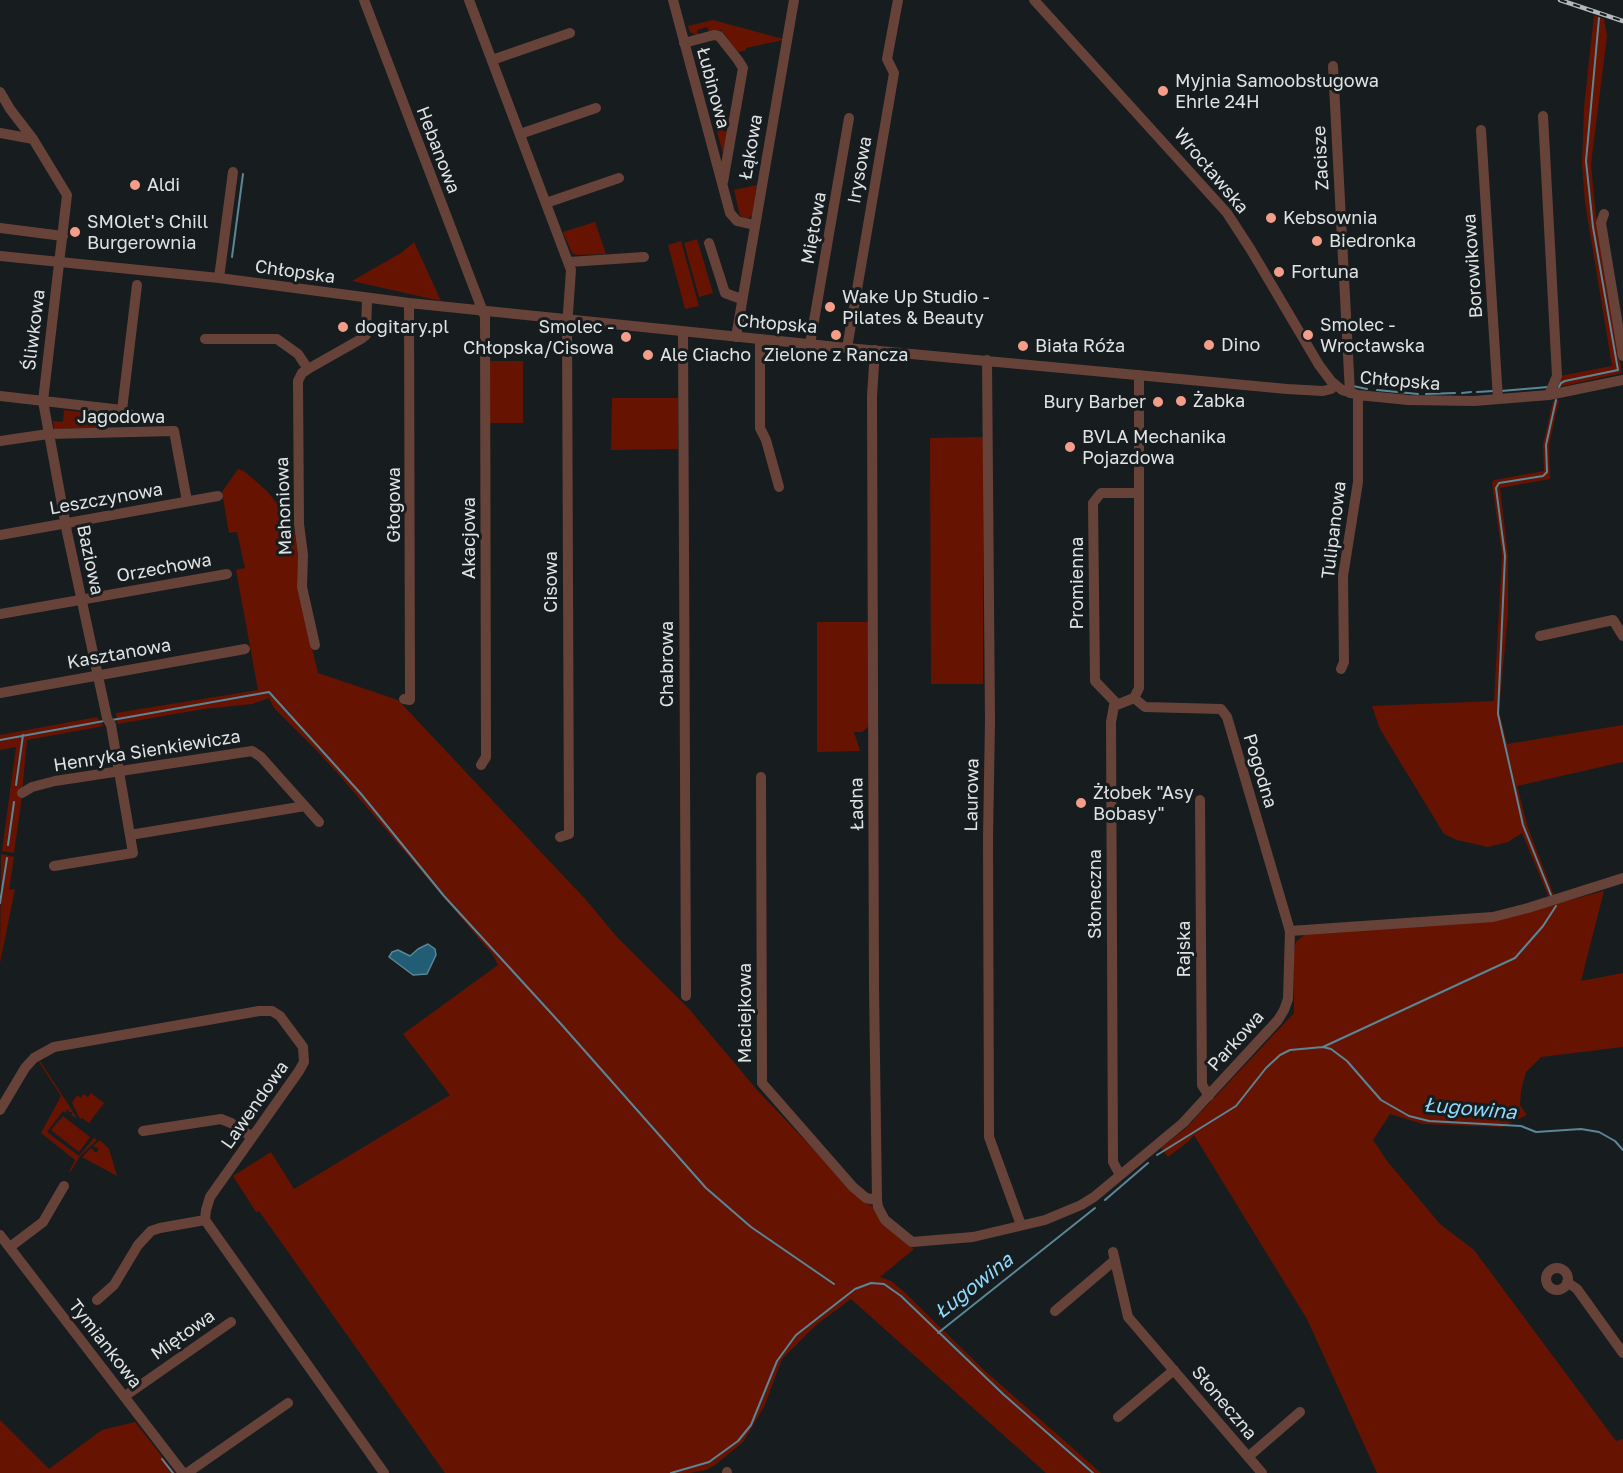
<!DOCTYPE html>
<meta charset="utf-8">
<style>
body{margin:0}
canvas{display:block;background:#171c1f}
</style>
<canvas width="1623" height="1473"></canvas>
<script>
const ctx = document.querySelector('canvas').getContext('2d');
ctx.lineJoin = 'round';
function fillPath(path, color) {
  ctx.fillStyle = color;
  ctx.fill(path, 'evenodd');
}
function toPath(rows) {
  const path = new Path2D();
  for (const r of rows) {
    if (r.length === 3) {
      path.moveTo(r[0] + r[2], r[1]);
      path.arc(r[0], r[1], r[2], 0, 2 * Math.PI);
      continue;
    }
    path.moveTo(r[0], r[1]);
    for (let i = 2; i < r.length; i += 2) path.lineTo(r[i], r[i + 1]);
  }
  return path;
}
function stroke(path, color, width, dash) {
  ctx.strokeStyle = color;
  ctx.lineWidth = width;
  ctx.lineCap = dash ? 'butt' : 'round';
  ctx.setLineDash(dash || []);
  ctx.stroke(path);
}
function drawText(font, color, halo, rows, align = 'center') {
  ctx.font = font + ' "Golos Text",sans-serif';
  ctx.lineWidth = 6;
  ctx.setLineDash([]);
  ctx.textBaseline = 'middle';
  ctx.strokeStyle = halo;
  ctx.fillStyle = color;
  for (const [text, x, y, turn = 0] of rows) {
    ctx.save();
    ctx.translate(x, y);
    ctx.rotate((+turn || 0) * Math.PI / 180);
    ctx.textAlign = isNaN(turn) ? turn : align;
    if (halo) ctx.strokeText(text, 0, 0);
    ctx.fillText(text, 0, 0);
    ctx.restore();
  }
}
const green = toPath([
 [1594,15,1604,19,1607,36,1591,164,1595,208,1622,373,1555,388,1560,376,1612,366,1585,202,1582,164,1584,107],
 [713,20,783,39,783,40,746,48,746,50,738,52,721,30,710,33,707,27,697,30,698,36,690,32,688,26],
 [725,105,726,110,724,110,723,117,732,119,732,121,725,120,724,128,723,131,729,132,725,160,711,110],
 [757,185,752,215,748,219,740,216,734,190],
 [595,222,606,254,577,255,572,253,563,232],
 [697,239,713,293,699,297,684,243],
 [681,241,699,306,685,309,668,245],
 [414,242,441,301,352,281,401,253],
 [490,361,523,361,523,423,490,423],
 [612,398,678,398,678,449,611,450],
 [1559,400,1549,445,1550,479,1500,488,1508,556,1508,614,1499,711,1507,744,1623,725,1623,762,1517,786,1528,828,1555,898,1550,900,1522,833,1508,842,1488,847,1457,840,1444,834,1380,729,1372,706,1494,701,1502,555,1492,483,1494,480,1544,471,1543,445,1553,401],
 [64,410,97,414,96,428,54,429,53,421,63,422],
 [983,437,983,684,931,684,930,438],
 [238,469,244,471,267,491,293,524,298,555,297,587,318,673,398,700,587,901,616,936,689,1009,757,1090,853,1191,875,1209,897,1236,914,1249,880,1277,891,1281,902,1290,985,1371,1101,1473,1046,1473,851,1299,817,1324,782,1359,764,1407,743,1442,715,1465,706,1470,690,1473,445,1473,259,1211,256,1212,233,1176,271,1152,294,1189,450,1095,403,1034,498,965,493,955,341,777,317,751,274,708,269,698,252,704,204,709,117,724,116,713,258,690,236,570,245,568,237,532,229,533,222,492],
 [817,622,869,622,869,726,862,732,854,732,860,751,817,752],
 [97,717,104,726,27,740,21,803,14,853,2,851,16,747,0,750,0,735],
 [1,854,14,857,9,890,15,889,0,963],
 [1604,891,1581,981,1623,973,1623,1047,1541,1057,1526,1072,1521,1090,1520,1105,1527,1115,1502,1127,1423,1124,1390,1114,1373,1140,1387,1161,1440,1224,1474,1250,1616,1441,1623,1439,1623,1473,1377,1473,1307,1319,1194,1135,1189,1141,1168,1157,1161,1148,1186,1128,1294,1013,1294,950,1296,942,1305,934,1492,921],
 [40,1061,77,1118,71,1115,73,1113,71,1112,68,1112,69,1110,68,1109,65,1112,78,1122,63,1111,47,1132,79,1156,94,1138,97,1140,80,1156,71,1171,69,1172,75,1160,41,1133,61,1096,39,1062],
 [91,1093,104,1103,89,1123,82,1118,80,1119,72,1103,77,1095,81,1098,84,1094,88,1097],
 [63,1116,90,1137,79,1152,51,1130],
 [100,1140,109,1149,117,1176,82,1157,91,1148,96,1153,99,1149,93,1146],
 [0,1420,49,1469,102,1430,135,1422,175,1473,0,1473]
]);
const water = toPath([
 [428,944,435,949,436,955,427,974,413,975,389,957,392,952,398,950,410,956,418,949,428,944]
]);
const stream = toPath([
 [232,257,243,174],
 [1353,386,1367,389],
 [1559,387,1561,383,1565,381,1618,370,1593,227,1586,161,1599,18],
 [1377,390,1418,394],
 [1501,391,1548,387],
 [1477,392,1493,391],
 [1462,393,1471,392],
 [1426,394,1455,393],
 [112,720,269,692,362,795,444,896,561,1024,706,1188,751,1227,834,1284],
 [0,740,104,721],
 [16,785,23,735],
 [8,845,14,802],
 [1551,895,1523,825,1498,714,1505,556,1496,488,1499,483,1543,476,1547,472,1546,445,1556,400],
 [0,903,7,858],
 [1323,1047,1515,958,1543,926,1556,906],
 [1157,1155,1236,1106,1266,1068,1280,1055,1290,1050,1323,1047,1331,1049,1347,1061,1381,1100,1409,1116,1429,1121,1521,1126,1536,1132,1581,1129,1599,1132,1615,1141,1623,1150],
 [1105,1200,1148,1163],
 [938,1333,1095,1208],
 [162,1459,173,1473],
 [671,1473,709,1462,738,1441,751,1425,777,1361,796,1335,855,1289,871,1283,884,1284,901,1296,1003,1394,1093,1473]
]);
const minor = toPath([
 [364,0,485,317,486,757,481,765],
 [469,0,571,270,567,327,569,834,560,837],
 [673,0,730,213,737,221,754,225],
 [1034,0,1227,213,1251,250,1319,365,1331,381,1342,390,1358,395,1408,400,1474,401,1549,395,1623,380],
 [684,43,714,35,719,36,738,60,743,68,723,182],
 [492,60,570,33],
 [1333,66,1350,393],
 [0,92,10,109,33,139],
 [1543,116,1557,376,1549,395],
 [1481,130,1498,399],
 [0,133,33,139,67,195,43,401,67,532,107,718,111,725,133,853,54,866],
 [520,134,596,108],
 [546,203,619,178],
 [1604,214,1601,223,1623,356],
 [0,228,63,236],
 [709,243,725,293,741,299],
 [0,256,219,278,409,303,847,348,1287,389,1323,391,1331,389,1335,385],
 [569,262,644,257],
 [219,278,233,172],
 [683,332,686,996],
 [736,337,794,0],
 [205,339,277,339,298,354,308,369],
 [760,339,760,428,766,440,779,487],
 [810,344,849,118],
 [847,348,894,73,887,59,898,0],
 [875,350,872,396,874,988,877,1200,878,1207,885,1220,912,1242,973,1237,1045,1220,1081,1205,1094,1197,1183,1123,1278,1020,1284,1010,1288,999,1290,931,1227,717,1221,709,1145,707,1134,698],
 [987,360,990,721,988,837,989,1137,1021,1225],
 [0,396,122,410,134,416,162,419],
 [122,410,137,285],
 [0,441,48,434,174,431,187,501],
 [0,535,218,496],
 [0,614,227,574],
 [1540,636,1613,620,1623,636],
 [315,645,302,587,303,555,299,524,298,381,302,373,308,369,361,339,366,335,367,298],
 [1341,669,1344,662,1343,576,1358,482,1358,395],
 [0,693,245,649],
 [404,699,410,700,409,303],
 [1117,704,1095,681,1093,503,1101,493,1139,493],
 [761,777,762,1083,853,1187,866,1198,877,1200],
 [22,793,32,787,55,781,252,751,261,757,319,822],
 [1200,800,1202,1085,1209,1096],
 [130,835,305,806],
 [1290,931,1493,917,1528,908,1623,878],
 [0,1110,25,1068,34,1058,54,1047,259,1011,272,1011,280,1016,303,1047,304,1062,299,1071,210,1197,206,1210,205,1220,384,1473],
 [143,1131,221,1119,231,1123,252,1137],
 [1120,1175,1113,1162,1111,722,1114,706,1134,698,1139,688,1139,375],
 [0,1235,183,1473],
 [10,1247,43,1222,64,1186],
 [1113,1252,1128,1317,1262,1473],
 [1557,1279,11],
 [1567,1282,1577,1289,1623,1353],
 [97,1300,114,1285,138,1245,151,1231,160,1228,205,1220],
 [1055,1311,1115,1260],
 [125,1396,231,1322],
 [1118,1417,1174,1370],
 [1248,1457,1300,1412],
 [187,1473,288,1403],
 [727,1473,727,1472]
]);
const rail = toPath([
 [1560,0,1623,21]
]);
const markers = [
 [1163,91,6,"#f49e89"],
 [135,185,6,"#f49e89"],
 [1271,218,6,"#f49e89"],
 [75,232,6,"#f49e89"],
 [1317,241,6,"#f49e89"],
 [1279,272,6,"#f49e89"],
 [830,307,6,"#f49e89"],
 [343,327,6,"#f49e89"],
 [836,335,6,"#f49e89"],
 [1308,335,6,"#f49e89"],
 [626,337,6,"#f49e89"],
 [1209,345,6,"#f49e89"],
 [1023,346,6,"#f49e89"],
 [648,355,6,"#f49e89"],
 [1181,401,6,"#f49e89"],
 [1158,402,6,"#f49e89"],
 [1070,447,6,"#f49e89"],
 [1081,803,6,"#f49e89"]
];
const poiNames = [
 ["Myjnia Samoobsługowa",1175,81],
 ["Ehrle 24H",1175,102],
 ["Aldi",147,185],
 ["Kebsownia",1283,218],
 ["SMOlet's Chill",87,222],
 ["Burgerownia",87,243],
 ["Biedronka",1329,241],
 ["Fortuna",1291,272],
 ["Wake Up Studio -",842,297],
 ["Pilates & Beauty",842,318],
 ["Smolec -",1320,325],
 ["Wrocławska",1320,346],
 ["dogitary.pl",355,327],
 ["Smolec -",614,327,"right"],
 ["Chłopska/Cisowa",614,348,"right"],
 ["Dino",1221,345],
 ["Biała Róża",1035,346],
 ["Ale Ciacho",660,355],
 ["Zielone z Rancza",836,355,"center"],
 ["Żabka",1193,401],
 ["Bury Barber",1146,402,"right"],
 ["BVLA Mechanika",1082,437],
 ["Pojazdowa",1082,458],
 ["Żłobek \"Asy",1093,793],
 ["Bobasy\"",1093,814]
];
const streetNames = [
 ["Łubinowa",713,88,75],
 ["Łąkowa",751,147,-80],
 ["Hebanowa",438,150,69],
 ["Zacisze",1321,158,-93],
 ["Irysowa",860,170,-80],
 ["Wrocławska",1211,171,50],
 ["Miętowa",814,228,-80],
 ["Borowikowa",1473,266,-94],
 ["Chłopska",295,272,8],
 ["Chłopska",777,324,5],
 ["Śliwkowa",34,330,-83],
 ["Chłopska",1400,381,5],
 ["Jagodowa",121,417],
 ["Leszczynowa",106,499,-10],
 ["Głogowa",394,505,-90],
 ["Mahoniowa",284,506,-92],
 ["Tulipanowa",1334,530,-83],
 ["Akacjowa",469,538,-90],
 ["Baziowa",90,560,78],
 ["Orzechowa",164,568,-10],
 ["Cisowa",551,582,-90],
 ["Promienna",1077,583,-90],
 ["Kasztanowa",119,654,-10],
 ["Chabrowa",667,664,-90],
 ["Henryka Sienkiewicza",147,751,-9],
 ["Pogodna",1260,771,73],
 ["Laurowa",972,795,-89],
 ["Ładna",857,804,-91],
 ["Słoneczna",1095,894,-90],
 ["Rajska",1184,949,-90],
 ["Maciejkowa",745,1013,-90],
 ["Parkowa",1236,1041,-48],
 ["Lawendowa",255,1105,-55],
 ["Miętowa",183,1335,-35],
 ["Tymiankowa",105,1344,52],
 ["Słoneczna",1224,1403,50]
];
const waterNames = [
 ["Ługowina",1470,1109,5],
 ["Ługowina",974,1286,-38]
];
fillPath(green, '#661401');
fillPath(water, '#215e76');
stroke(water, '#5a8697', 1.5);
stroke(stream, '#5a8697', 2);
stroke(minor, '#674239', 10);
stroke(rail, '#b4b8ba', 4.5);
stroke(rail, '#171c1f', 2, [7]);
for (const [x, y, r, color] of markers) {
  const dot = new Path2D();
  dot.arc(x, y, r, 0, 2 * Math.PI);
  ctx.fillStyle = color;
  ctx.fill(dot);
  stroke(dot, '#171c1f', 2);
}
drawText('18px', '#dfe3e4', '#171c1f', poiNames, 'left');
drawText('18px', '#dfe3e4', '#171c1f', streetNames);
drawText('italic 20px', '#8edbfe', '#171c1f', waterNames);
</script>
